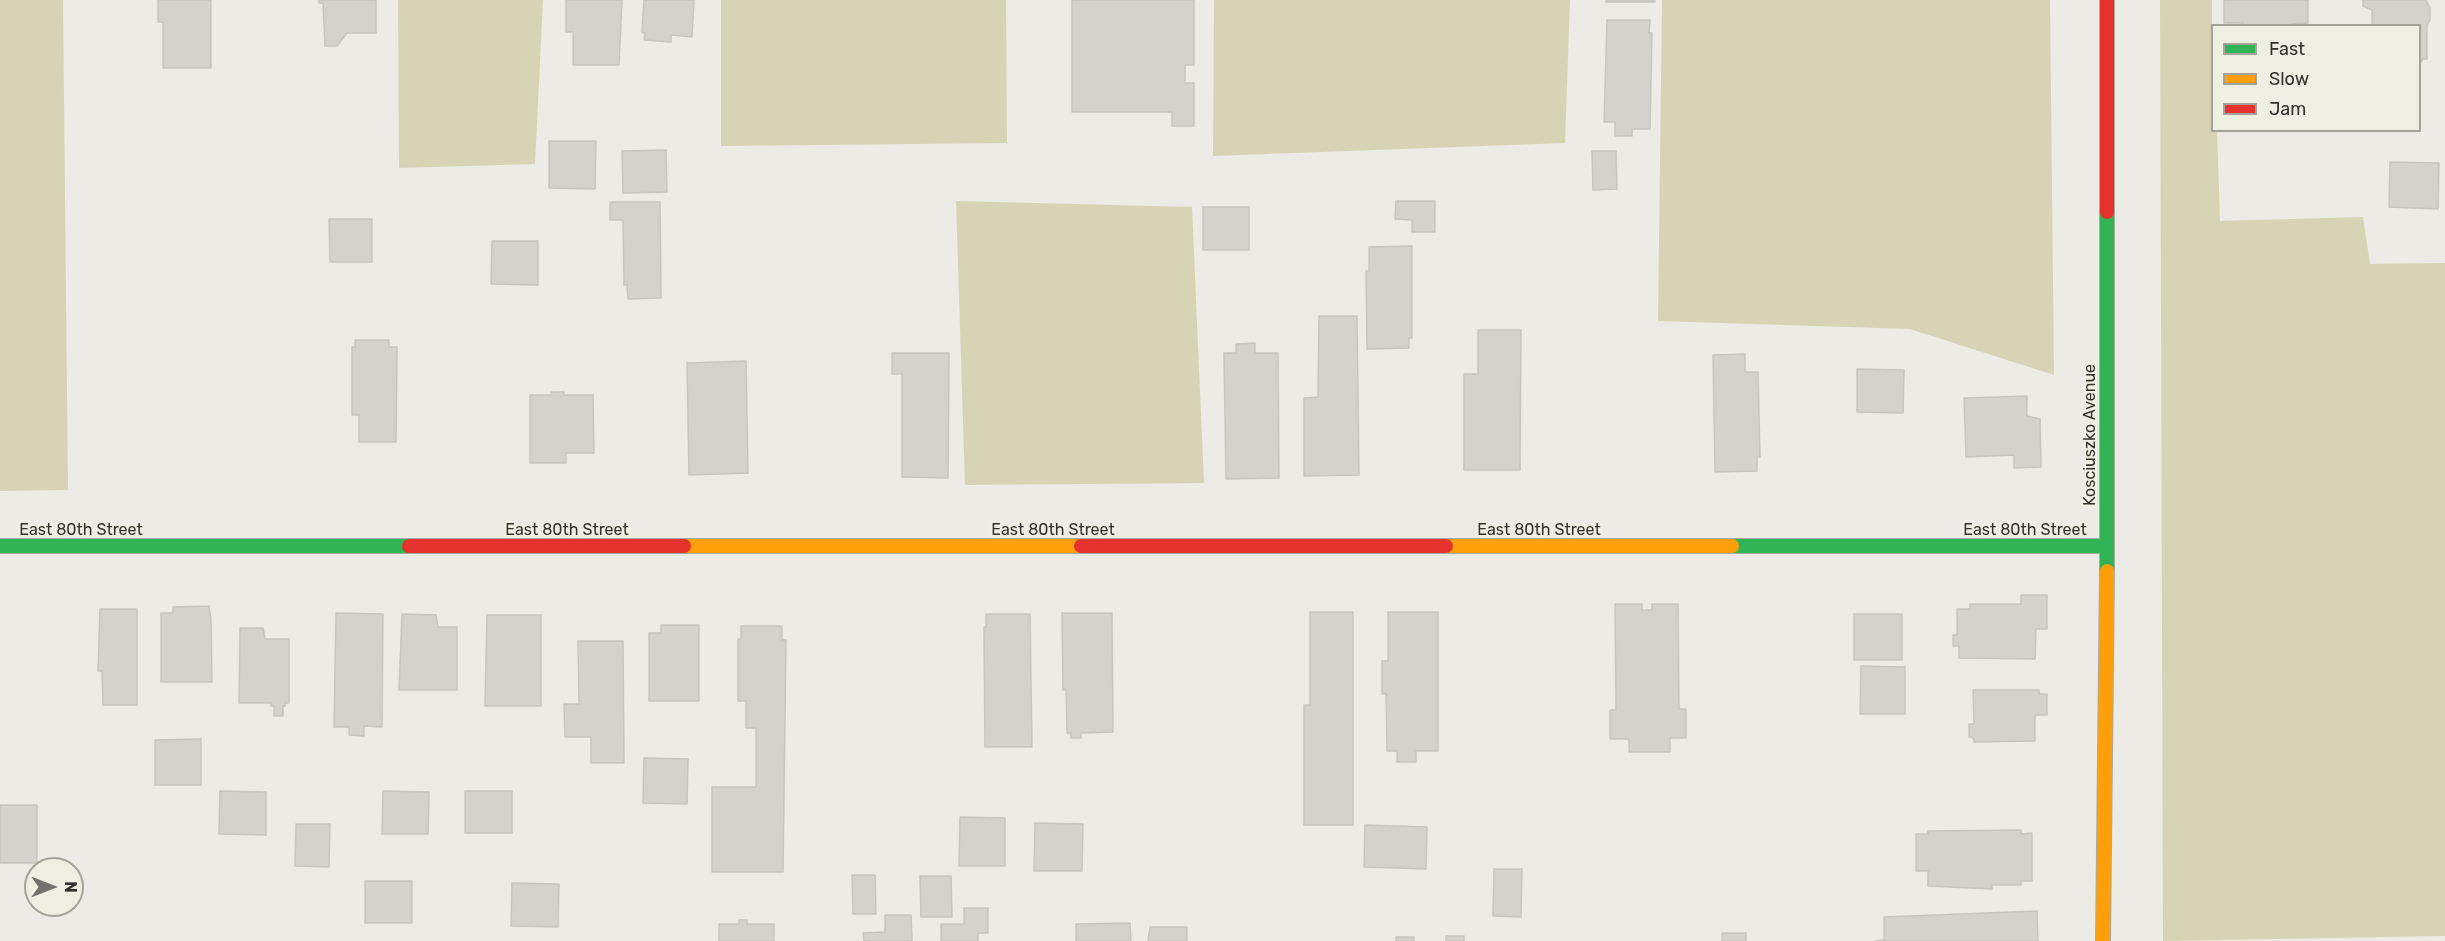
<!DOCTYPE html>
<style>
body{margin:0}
#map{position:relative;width:2445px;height:941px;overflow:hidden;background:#ecebe5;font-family:Rubik,sans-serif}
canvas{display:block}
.legend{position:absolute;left:2211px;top:24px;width:210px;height:108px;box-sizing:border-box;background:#efeee2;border:2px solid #a3a39a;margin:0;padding:8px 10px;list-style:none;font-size:18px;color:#32322d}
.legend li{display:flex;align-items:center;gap:12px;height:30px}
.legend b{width:30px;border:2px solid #a3a39a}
.north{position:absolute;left:24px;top:857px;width:60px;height:60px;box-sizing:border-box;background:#efeee2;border:2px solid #a3a39a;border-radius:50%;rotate:90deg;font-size:16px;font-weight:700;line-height:24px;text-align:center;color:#32322d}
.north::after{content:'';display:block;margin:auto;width:21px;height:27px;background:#73736d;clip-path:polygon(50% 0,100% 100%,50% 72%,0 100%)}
</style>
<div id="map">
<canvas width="2445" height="941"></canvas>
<ul class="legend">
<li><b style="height:8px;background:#30b455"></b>Fast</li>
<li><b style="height:8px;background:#ff9f0a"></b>Slow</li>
<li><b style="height:8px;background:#e5322d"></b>Jam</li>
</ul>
<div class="north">N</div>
</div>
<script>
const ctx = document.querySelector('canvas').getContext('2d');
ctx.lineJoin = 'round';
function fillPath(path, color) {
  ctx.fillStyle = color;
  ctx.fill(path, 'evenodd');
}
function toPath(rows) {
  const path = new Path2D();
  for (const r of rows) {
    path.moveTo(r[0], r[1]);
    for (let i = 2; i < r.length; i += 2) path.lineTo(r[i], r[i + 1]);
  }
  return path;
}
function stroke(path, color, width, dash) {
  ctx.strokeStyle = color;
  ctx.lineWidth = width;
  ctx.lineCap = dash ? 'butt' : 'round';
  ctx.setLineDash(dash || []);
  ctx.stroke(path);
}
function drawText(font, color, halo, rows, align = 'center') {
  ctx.font = font + ' Rubik,sans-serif';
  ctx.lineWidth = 5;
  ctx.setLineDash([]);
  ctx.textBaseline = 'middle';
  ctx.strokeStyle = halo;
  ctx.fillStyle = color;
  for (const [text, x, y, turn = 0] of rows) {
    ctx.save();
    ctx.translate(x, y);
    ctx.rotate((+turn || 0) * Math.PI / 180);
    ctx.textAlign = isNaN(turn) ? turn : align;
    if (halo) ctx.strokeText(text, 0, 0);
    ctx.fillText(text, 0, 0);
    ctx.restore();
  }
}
const green = toPath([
 [0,0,63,0,68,490,0,491],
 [398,0,543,0,535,164,399,168],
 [721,0,1006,0,1007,143,721,146],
 [1214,0,1570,0,1565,143,1213,156],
 [1662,0,2050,0,2054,375,1910,329,1658,321],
 [2160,0,2212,0,2212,130,2217,131,2220,221,2363,217,2370,264,2445,263,2445,936,2163,941],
 [956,201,1192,207,1204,483,965,485]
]);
const building = toPath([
 [158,0,211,0,211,68,163,68,163,22,158,22,158,0],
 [319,0,376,0,376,33,347,33,337,46,325,46,323,3,319,3,319,0],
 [566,0,622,0,619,65,573,65,573,32,566,32,566,0],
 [644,0,694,0,692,37,671,35,671,42,644,40,645,33,642,32,644,0],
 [1072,0,1194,0,1194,65,1185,65,1185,83,1194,83,1194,126,1172,126,1172,112,1072,112,1072,0],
 [1606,0,1655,0,1655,2,1606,2,1606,0],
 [2224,0,2308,0,2308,23,2291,24,2291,26,2243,26,2243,23,2224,23,2224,0],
 [2363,0,2426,0,2430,8,2430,20,2427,25,2427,59,2423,59,2420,63,2420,26,2372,26,2372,10,2363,6,2363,0],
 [1607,20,1650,20,1649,33,1652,33,1650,129,1632,129,1632,136,1615,136,1615,122,1604,122,1607,20],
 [549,141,596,141,595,189,549,188,549,141],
 [666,150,667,192,623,193,622,151,666,150],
 [1592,151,1616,151,1617,189,1593,190,1592,151],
 [2390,162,2439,163,2438,209,2389,207,2390,162],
 [1396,201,1435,201,1435,232,1412,232,1412,220,1395,219,1396,201],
 [610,202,660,202,661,298,628,299,627,285,624,285,623,220,610,220,610,202],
 [1203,207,1249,207,1249,250,1203,250,1203,207],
 [329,219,372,219,372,262,330,262,329,219],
 [492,241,538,241,538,285,491,284,492,241],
 [1412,246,1412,338,1409,338,1409,348,1367,349,1366,271,1369,271,1369,247,1412,246],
 [1319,316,1357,316,1359,475,1304,476,1304,398,1318,397,1319,316],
 [1478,330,1521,330,1520,470,1464,470,1464,374,1478,374,1478,330],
 [355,340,389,340,389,347,397,347,396,442,359,442,359,415,352,415,352,347,355,347,355,340],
 [1255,343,1255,353,1278,353,1279,478,1226,479,1224,353,1236,353,1236,344,1255,343],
 [892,353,949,353,948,478,902,477,902,374,892,374,892,353],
 [1745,354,1745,372,1758,372,1760,457,1757,457,1757,471,1715,472,1713,355,1745,354],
 [746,361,748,473,689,475,687,363,746,361],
 [1857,369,1904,370,1903,413,1857,412,1857,369],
 [551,392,564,392,564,395,593,395,594,453,566,453,566,463,530,463,530,395,551,395,551,392],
 [2027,396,2027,416,2040,419,2041,467,2014,468,2014,455,1966,457,1964,398,2027,396],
 [2021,595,2047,595,2047,629,2036,629,2035,659,1959,658,1959,646,1953,646,1953,635,1957,635,1957,609,1970,609,1970,604,2021,604,2021,595],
 [1615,604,1642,604,1642,610,1652,610,1652,604,1678,604,1679,709,1686,709,1686,738,1670,738,1670,752,1629,752,1629,739,1610,739,1610,710,1616,710,1615,604],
 [209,606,211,618,212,682,161,682,161,613,173,613,173,607,209,606],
 [100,609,137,609,137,705,103,705,102,671,98,671,100,609],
 [1310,612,1353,612,1353,825,1304,825,1304,705,1310,705,1310,612],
 [1388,612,1438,612,1438,751,1416,751,1416,762,1397,762,1397,751,1387,751,1386,694,1382,694,1382,661,1388,661,1388,612],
 [336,613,383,614,382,727,364,726,364,736,349,735,349,727,334,727,336,613],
 [1062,613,1112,613,1113,732,1081,733,1081,738,1071,738,1071,733,1067,733,1066,689,1063,690,1062,613],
 [402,614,436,615,438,627,457,627,457,690,399,690,402,614],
 [986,614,1030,614,1032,747,985,747,984,627,986,627,986,614],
 [1854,614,1902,614,1902,660,1854,660,1854,614],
 [487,615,541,615,541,706,485,706,487,615],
 [661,625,699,625,699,701,649,701,649,633,661,633,661,625],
 [741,626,782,626,782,640,786,640,783,872,712,872,712,787,756,787,756,728,746,728,746,701,738,701,738,639,741,639,741,626],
 [240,628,263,628,265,639,289,639,289,703,285,703,285,706,283,706,283,716,274,716,274,706,271,706,271,703,239,703,240,628],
 [578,641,623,641,624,763,591,763,591,737,565,737,564,704,579,704,578,641],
 [1861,666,1905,667,1905,714,1860,714,1861,666],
 [1973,690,2039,690,2039,694,2047,694,2047,715,2035,715,2035,741,1974,742,1973,737,1969,737,1969,724,1974,724,1973,690],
 [201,739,201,785,155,785,155,740,201,739],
 [644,758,688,759,687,804,643,803,644,758],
 [220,791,266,792,266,835,219,834,220,791],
 [383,791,429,792,428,834,382,834,383,791],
 [465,791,512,791,512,833,465,833,465,791],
 [0,805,37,805,37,863,0,863,0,805],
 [960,817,1005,818,1005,866,959,866,960,817],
 [1035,823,1083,824,1082,871,1034,871,1035,823],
 [296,824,330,824,329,867,295,866,296,824],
 [1365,825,1427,827,1426,869,1364,867,1365,825],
 [2021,830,2021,834,2032,833,2032,881,2021,881,2021,885,1992,885,1992,889,1928,886,1928,871,1916,871,1916,834,1928,834,1928,831,2021,830],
 [1494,869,1522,869,1521,917,1493,916,1494,869],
 [852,875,875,875,876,914,853,914,852,875],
 [920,876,951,876,952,917,921,917,920,876],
 [365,881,412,881,412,923,365,923,365,881],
 [512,883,559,884,558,927,511,926,512,883],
 [964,908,988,908,988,933,978,933,978,941,941,941,941,924,964,924,964,908],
 [2037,911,2038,941,1875,941,1884,940,1884,917,2037,911],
 [885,915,911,915,912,941,864,941,863,933,885,932,885,915],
 [739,920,747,920,747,924,774,924,774,941,719,941,719,924,739,924,739,920],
 [1130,923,1131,941,1076,941,1076,924,1130,923],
 [1150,927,1187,927,1187,941,1148,941,1150,927],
 [1722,933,1746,933,1746,941,1722,941,1722,933],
 [1446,936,1464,936,1464,941,1446,941,1446,936],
 [1396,937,1414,937,1414,941,1396,941,1396,937]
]);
const fast = toPath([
 [0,546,409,546],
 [1732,546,2107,546],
 [2107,571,2107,212]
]);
const slow = toPath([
 [684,546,1081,546],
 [1446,546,1732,546],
 [2103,941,2107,571]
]);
const jam = toPath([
 [2107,0,2107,212],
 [409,546,684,546],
 [1081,546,1446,546]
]);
const streetNames = [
 ["Kosciuszko Avenue",2090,435,-90],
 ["East 80th Street",81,530],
 ["East 80th Street",567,530],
 ["East 80th Street",1053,530],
 ["East 80th Street",1539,530],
 ["East 80th Street",2025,530]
];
fillPath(green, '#d7d4b5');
fillPath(building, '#d3d2cd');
stroke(building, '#c6c6c1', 1.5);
stroke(fast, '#aaaaa5', 16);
stroke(slow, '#aaaaa5', 16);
stroke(jam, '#aaaaa5', 16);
stroke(fast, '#30b455', 14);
stroke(slow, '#ff9f0a', 14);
stroke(jam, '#e5322d', 14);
drawText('16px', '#32322d', '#efeee2', streetNames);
</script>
